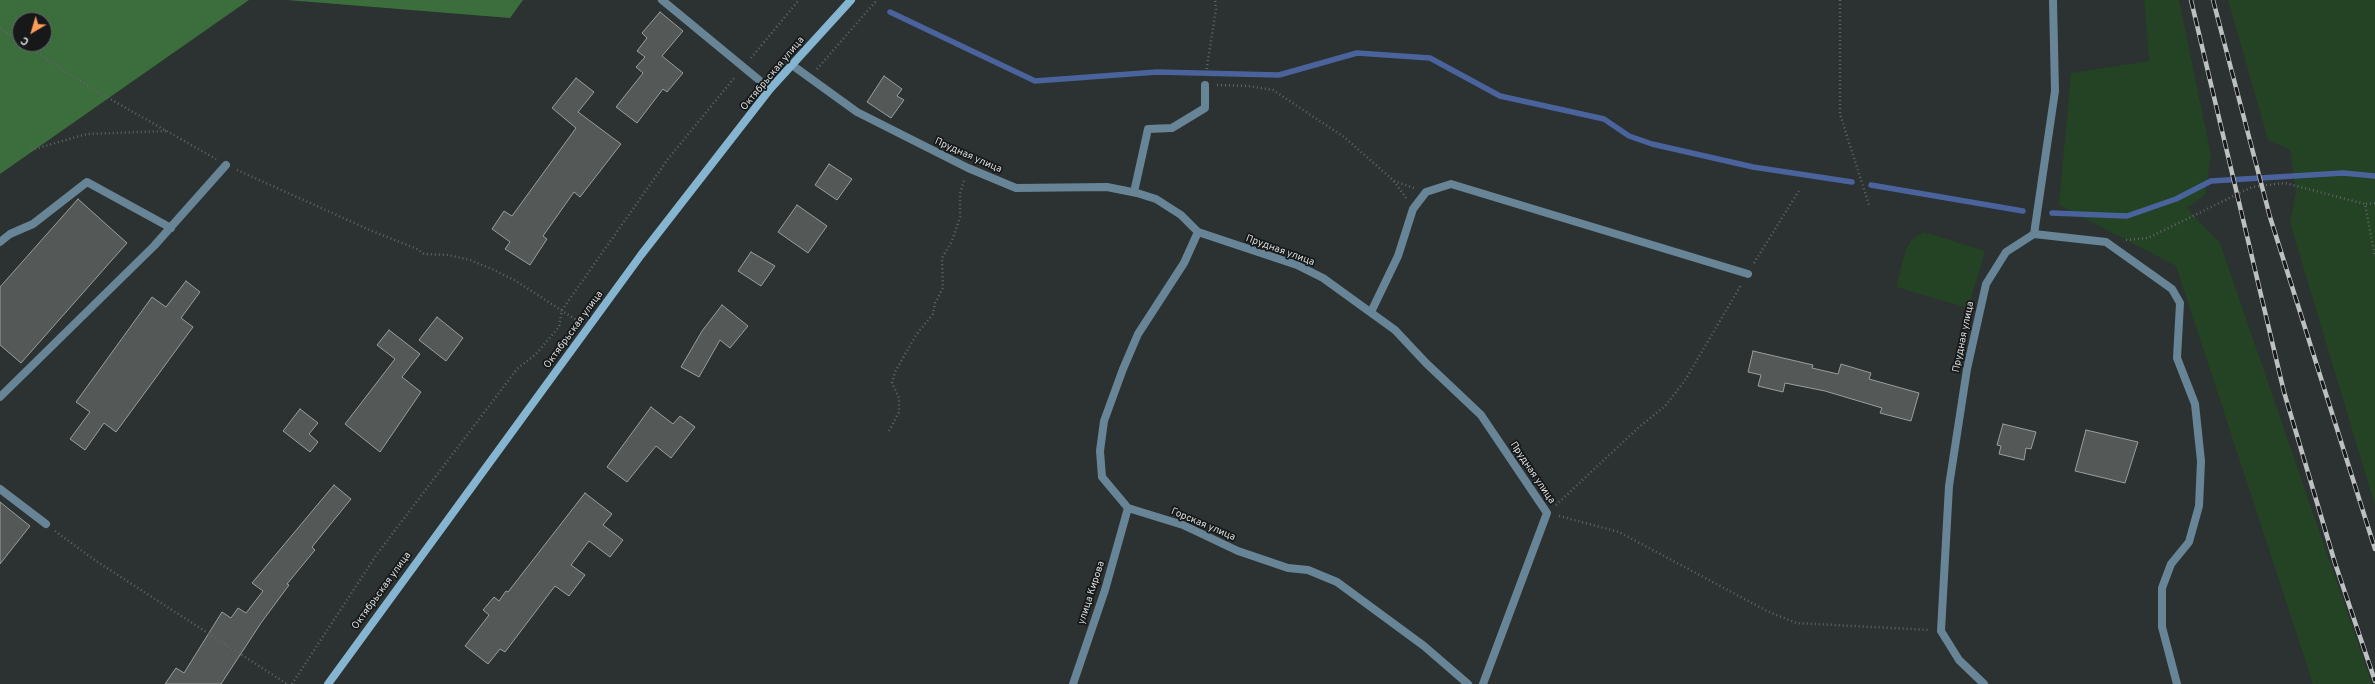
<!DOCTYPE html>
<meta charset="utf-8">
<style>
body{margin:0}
#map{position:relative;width:2375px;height:684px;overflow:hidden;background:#2c3131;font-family:Overpass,sans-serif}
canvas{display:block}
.north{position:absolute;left:12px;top:12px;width:40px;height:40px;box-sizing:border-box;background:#161819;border:1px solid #646667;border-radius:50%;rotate:218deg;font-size:11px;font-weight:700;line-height:16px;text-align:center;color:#d8dbdb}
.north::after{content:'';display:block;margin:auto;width:14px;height:18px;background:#fe9c58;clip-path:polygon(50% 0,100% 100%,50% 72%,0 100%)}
</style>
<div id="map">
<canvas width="2375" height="684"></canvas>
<div class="north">С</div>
</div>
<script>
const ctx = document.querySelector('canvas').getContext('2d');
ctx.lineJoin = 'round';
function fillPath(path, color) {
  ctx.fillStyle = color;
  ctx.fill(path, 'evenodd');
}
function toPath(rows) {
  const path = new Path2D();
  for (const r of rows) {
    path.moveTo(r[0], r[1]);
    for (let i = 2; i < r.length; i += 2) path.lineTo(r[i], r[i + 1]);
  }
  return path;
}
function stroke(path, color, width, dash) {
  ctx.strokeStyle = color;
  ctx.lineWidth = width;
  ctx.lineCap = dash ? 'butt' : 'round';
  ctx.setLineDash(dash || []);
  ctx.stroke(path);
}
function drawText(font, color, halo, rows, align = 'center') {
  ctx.font = font + ' Overpass,sans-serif';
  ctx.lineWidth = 3.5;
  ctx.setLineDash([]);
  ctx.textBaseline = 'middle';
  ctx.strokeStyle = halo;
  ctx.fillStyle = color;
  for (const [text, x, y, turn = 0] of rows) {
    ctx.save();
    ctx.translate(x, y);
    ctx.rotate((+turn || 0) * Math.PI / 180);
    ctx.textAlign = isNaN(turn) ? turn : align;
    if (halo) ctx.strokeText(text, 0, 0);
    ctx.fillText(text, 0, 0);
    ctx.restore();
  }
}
const green = toPath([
 [2144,0,2179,0,2211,155,2205,195,2187,208,2220,243,2372,684,2313,684,2176,266,2059,205,2071,73,2149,61],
 [2228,0,2375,0,2375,506,2290,223,2296,192,2290,150,2268,140],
 [1924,232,1985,251,1968,308,1896,287,1906,249,1913,238]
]);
const forest = toPath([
 [0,0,249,0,0,174],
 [20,20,44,20,44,44,20,44],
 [287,0,523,0,510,18]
]);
const stream = toPath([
 [890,12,1035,81,1157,72,1279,75,1357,53,1430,58,1500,96,1604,119,1629,136,1652,144,1753,167,1852,182],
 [1871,185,2023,211],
 [2052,213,2127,216,2176,199,2211,181,2343,173,2375,176]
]);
const building = toPath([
 [660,12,683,31,662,56,683,73,667,92,663,89,637,123,616,107,643,73,636,67,645,57,637,51,647,38,642,33,660,12],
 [884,76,902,89,897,96,904,100,891,118,867,102,884,76],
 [576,78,594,92,578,112,621,144,580,197,574,192,543,236,547,239,530,265,505,249,510,242,492,229,504,211,512,216,576,128,552,108,576,78],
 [829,164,852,179,837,200,815,185,829,164],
 [78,199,127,243,21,363,0,345,0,287,78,199],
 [797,205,827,226,808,253,778,232,797,205],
 [751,252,775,266,761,286,738,271,751,252],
 [186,281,200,292,181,318,193,327,116,432,104,423,85,450,70,439,90,412,76,402,152,297,166,307,186,281],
 [722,305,748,326,730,348,720,340,699,377,681,367,702,331,722,305],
 [437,317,463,338,446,361,419,340,437,317],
 [389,330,420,354,402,377,421,392,380,452,345,424,395,359,377,345,389,330],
 [1753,351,1813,365,1812,368,1838,374,1841,364,1871,373,1869,379,1919,393,1911,421,1880,413,1882,408,1825,391,1785,383,1783,392,1758,386,1761,375,1748,372,1753,351],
 [651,407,673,424,680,416,695,427,671,458,656,446,627,482,607,467,651,407],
 [300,409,318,423,309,434,318,442,310,452,283,431,300,409],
 [2003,424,2036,432,2031,449,2026,448,2024,460,1999,454,2001,446,1997,445,2003,424],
 [2086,430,2138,442,2125,483,2075,471,2086,430],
 [334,485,351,499,312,547,315,550,287,584,289,585,261,623,221,684,165,684,176,668,184,673,222,612,231,618,238,608,246,613,263,591,252,583,334,485],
 [585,493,612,514,603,525,623,540,610,557,589,541,571,565,585,575,569,596,555,586,505,652,500,649,488,664,465,646,489,615,483,610,494,597,499,601,506,591,508,592,585,493],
 [0,502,30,526,0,564,0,502]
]);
const path = toPath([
 [1840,0,1840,114,1869,205],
 [0,28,20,42],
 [23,44,96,91,216,159],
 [751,58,799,0],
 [817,69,877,0],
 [1206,73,1216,9,1215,0],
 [1217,85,1248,86,1273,90,1344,137,1393,180,1406,198],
 [31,150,87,134,168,131],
 [237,170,372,231,417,249,424,254,448,255,470,260,494,270,516,281,578,321],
 [1394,181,1414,188],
 [2375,203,2365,204,2375,257],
 [2126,240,2148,238,2252,187,2285,183,2365,204],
 [1754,263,1800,189],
 [889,431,899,412,899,398,892,383,895,372,916,335,933,314,935,303,943,288,942,258,952,241,960,217,960,194,964,180],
 [1556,505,1638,428,1665,406,1684,382,1741,285],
 [1559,516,1619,532,1767,611,1796,623,1930,630],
 [55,531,96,561,287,684],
 [292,684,377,554,517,369,536,354,559,327,562,310,668,159,735,77]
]);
const lane = toPath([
 [662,0,770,89],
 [1134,192,1148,129,1172,128,1205,108,1205,85],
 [0,242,10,234,33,224,87,182,171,228],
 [0,397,154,246,226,165],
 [0,489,46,524]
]);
const street = toPath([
 [792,65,857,112,968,168,1016,188,1107,187,1137,193,1156,199,1181,215,1198,232,1297,265,1323,278,1395,330,1426,363,1481,415,1547,513,1483,684],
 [1198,232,1184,263,1138,334,1123,369,1104,421,1100,451,1102,477,1128,508,1183,525,1238,551,1288,568,1308,570,1337,582,1424,646,1468,684],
 [2034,234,2106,242,2172,289,2180,303,2177,358,2195,404,2201,461,2199,506,2189,542,2171,564,2162,588,2162,627,2177,684],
 [1371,312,1398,256,1413,209,1426,192,1451,184,1748,274],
 [1073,684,1105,590,1128,508],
 [1984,684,1959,660,1941,631,1949,486,1967,369,1986,284,2006,252,2034,234,2055,91,2053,0]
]);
const secondary = toPath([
 [328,684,641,255,770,89,851,0]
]);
const rail = toPath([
 [2191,0,2284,392,2335,563,2375,681],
 [2213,0,2270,217,2375,549]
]);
const streetNames = [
 ["Октябрьская улица",773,74,-50],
 ["Прудная улица",968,156,24],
 ["Прудная улица",1280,251,20],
 ["Октябрьская улица",574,330,-54],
 ["Прудная улица",1964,337,-78],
 ["Прудная улица",1532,473,56],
 ["Горская улица",1203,525,23],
 ["Октябрьская улица",382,591,-54],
 ["улица Кирова",1092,593,-72]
];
fillPath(green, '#234324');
fillPath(forest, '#3b6e3c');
stroke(stream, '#4a639c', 5.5);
fillPath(building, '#545857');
stroke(building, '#9a9f9d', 1);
stroke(path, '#616565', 2.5, [1, 3]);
stroke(lane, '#688597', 8);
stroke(street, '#688597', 8);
stroke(secondary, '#85b5d1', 8);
stroke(rail, '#bdc0c0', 4.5);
stroke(rail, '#161819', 3, [9]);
drawText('10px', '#d8dbdb', '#161819', streetNames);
</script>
